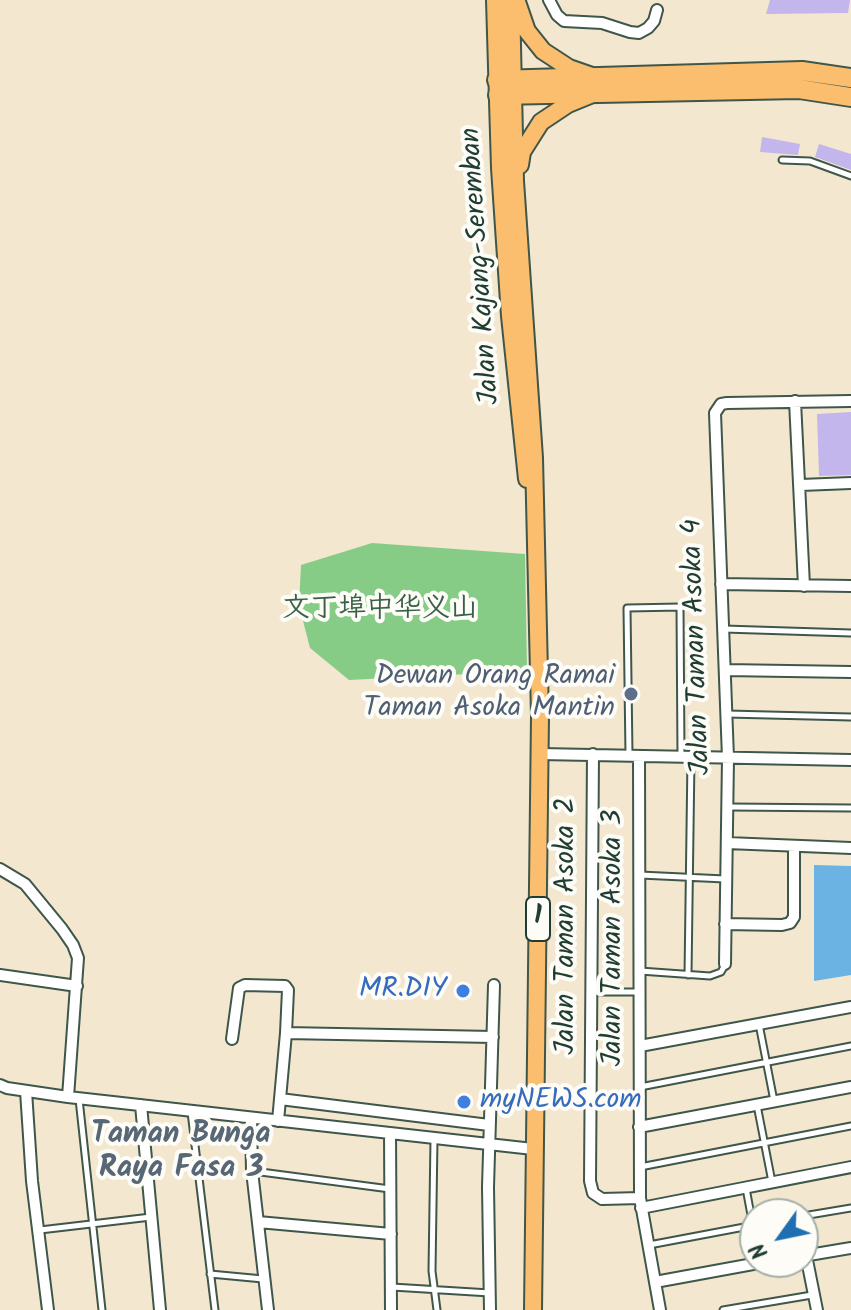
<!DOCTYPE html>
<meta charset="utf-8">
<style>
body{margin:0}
#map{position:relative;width:851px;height:1310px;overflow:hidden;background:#f3e7cf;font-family:Kalam,sans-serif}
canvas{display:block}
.north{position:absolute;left:739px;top:1198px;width:80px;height:80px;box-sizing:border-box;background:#fdfcf7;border:2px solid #a4b0a9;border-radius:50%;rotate:237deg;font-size:22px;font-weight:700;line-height:32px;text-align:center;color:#1f3d34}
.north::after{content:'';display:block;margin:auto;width:28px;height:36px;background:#1f6fb2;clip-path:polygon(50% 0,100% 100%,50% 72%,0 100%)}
</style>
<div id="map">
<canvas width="851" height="1310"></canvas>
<div class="north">N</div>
</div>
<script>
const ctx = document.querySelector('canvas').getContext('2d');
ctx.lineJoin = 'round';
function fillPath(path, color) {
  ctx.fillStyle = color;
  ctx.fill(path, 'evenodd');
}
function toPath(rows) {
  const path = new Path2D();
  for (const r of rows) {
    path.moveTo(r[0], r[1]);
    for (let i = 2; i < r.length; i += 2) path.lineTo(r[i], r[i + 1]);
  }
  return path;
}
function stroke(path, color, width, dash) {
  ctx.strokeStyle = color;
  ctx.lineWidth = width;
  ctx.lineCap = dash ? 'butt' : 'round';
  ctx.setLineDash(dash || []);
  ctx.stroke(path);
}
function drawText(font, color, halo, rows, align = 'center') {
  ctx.font = font + ' Kalam,"LXGW WenKai TC",sans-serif';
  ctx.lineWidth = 8;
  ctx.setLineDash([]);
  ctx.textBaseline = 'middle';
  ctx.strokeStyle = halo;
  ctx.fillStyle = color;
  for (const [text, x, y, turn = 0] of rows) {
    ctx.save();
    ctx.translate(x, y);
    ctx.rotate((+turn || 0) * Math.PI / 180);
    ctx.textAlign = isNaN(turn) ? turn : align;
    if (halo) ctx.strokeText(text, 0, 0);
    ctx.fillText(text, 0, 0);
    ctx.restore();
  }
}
const green = toPath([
 [372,543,525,554,527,671,349,680,310,648,299,605,301,565]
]);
const water = toPath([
 [814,865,851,866,851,975,814,981]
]);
const building = toPath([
 [770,0,850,0,848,13,766,14],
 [762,137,800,144,798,155,760,152],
 [819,144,851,154,851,170,815,157],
 [851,412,851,475,819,476,817,414]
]);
const service = toPath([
 [782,160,810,161,851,176],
 [724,629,851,633],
 [727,714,851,717],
 [629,755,627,608,680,607,681,756],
 [729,807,851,808],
 [640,875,725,879],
 [640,971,710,976,721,972,725,965],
 [688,975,691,758],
 [592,992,638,992],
 [759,1024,774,1101],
 [640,1087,851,1046],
 [79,1099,102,1310],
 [757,1105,772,1182],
 [191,1112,215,1310],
 [434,1139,432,1271,437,1310],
 [640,1167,851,1126],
 [253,1171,390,1189],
 [746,1188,755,1237],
 [803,1216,851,1208],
 [40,1230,151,1217],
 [649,1245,755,1225],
 [210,1274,263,1279],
 [392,1287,490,1293],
 [723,1310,812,1295]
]);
const minor = toPath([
 [549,0,557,15,564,21,602,23,630,32,639,33,648,28,654,21,657,10],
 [795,401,804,586],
 [801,485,851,483],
 [721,584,851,586],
 [725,670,851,672],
 [540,754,851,760],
 [593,754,590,1181,593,1193,602,1199,640,1198],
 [639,756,640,1198,660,1310],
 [727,843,851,848],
 [0,869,25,884,62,929,73,945,78,958,68,1097],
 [725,924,782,925,790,923,794,917,794,846],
 [725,964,728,758,715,413,721,404,727,403,851,401],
 [0,975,77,986],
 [286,1033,493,1037],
 [232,1039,239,988,245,985,285,986,288,990,286,1033,278,1121],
 [640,1046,851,1007],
 [0,1085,7,1088,68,1097,533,1149],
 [26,1091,32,1181,48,1310],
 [280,1099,489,1125],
 [141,1105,160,1310],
 [251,1118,252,1171,268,1310],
 [639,1127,851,1087],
 [390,1133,391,1310],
 [641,1208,851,1167],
 [258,1222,391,1234],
 [806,1255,817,1310],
 [803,1256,851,1248],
 [655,1282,764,1262],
 [490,1310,488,1187,494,985]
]);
const primary = toPath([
 [495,0,500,168,510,316,527,479],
 [511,0,515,181,534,458,540,716,533,1310],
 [517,2,527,31,543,51,569,68,592,76],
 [520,165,522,152,541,122,568,104,590,95]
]);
const motorway = toPath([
 [497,80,802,71,851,78],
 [498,95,799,89,851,97]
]);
const markers = [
 [631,694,8,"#5c6f8a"],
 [463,991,8,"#3f7fe0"],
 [464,1102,8,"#3f7fe0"]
];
const shields = [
 [538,919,24]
];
const shieldNames = [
 ["1",538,919]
];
const streetNames = [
 ["Jalan Kajang-Seremban",483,266,-94],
 ["Jalan Taman Asoka 4",699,647,-92],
 ["Jalan Taman Asoka 2",568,926,-90],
 ["Jalan Taman Asoka 3",615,938,-90]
];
const parkNames = [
 ["文丁埠中华义山",380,611]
];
const serviceNames = [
 ["Dewan Orang Ramai",615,678],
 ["Taman Asoka Mantin",615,710]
];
const shopNames = [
 ["MR.DIY",447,991],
 ["myNEWS.com",480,1102,"left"]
];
const neighbourhoodNames = [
 ["Taman Bunga",181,1137],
 ["Raya Fasa 3",181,1171]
];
fillPath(green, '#86cc87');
fillPath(water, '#6ab3e2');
fillPath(building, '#c3b6ed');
stroke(service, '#3f564b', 9);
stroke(minor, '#3f564b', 14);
stroke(primary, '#3f564b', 20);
stroke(motorway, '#3f564b', 22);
stroke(service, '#fff', 5);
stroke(minor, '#fff', 10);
stroke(primary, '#fbbe6e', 16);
stroke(motorway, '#fbbe6e', 18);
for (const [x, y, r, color] of markers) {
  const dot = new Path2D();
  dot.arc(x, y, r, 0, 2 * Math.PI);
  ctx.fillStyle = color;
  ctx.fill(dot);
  stroke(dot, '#fdfcf7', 3);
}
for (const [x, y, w] of shields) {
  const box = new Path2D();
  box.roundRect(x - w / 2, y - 22, w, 44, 6);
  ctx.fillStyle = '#fdfcf7';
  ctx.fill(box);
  stroke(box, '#1f3d34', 2);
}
drawText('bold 26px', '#1f3d34', null, shieldNames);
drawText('28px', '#1f3d34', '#fdfcf7', streetNames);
drawText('28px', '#396149', '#fdfcf7', parkNames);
drawText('28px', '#4e5e75', '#fdfcf7', serviceNames, 'right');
drawText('28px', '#366cbe', '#fdfcf7', shopNames, 'right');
drawText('bold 30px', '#586775', '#fdfcf7', neighbourhoodNames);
</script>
